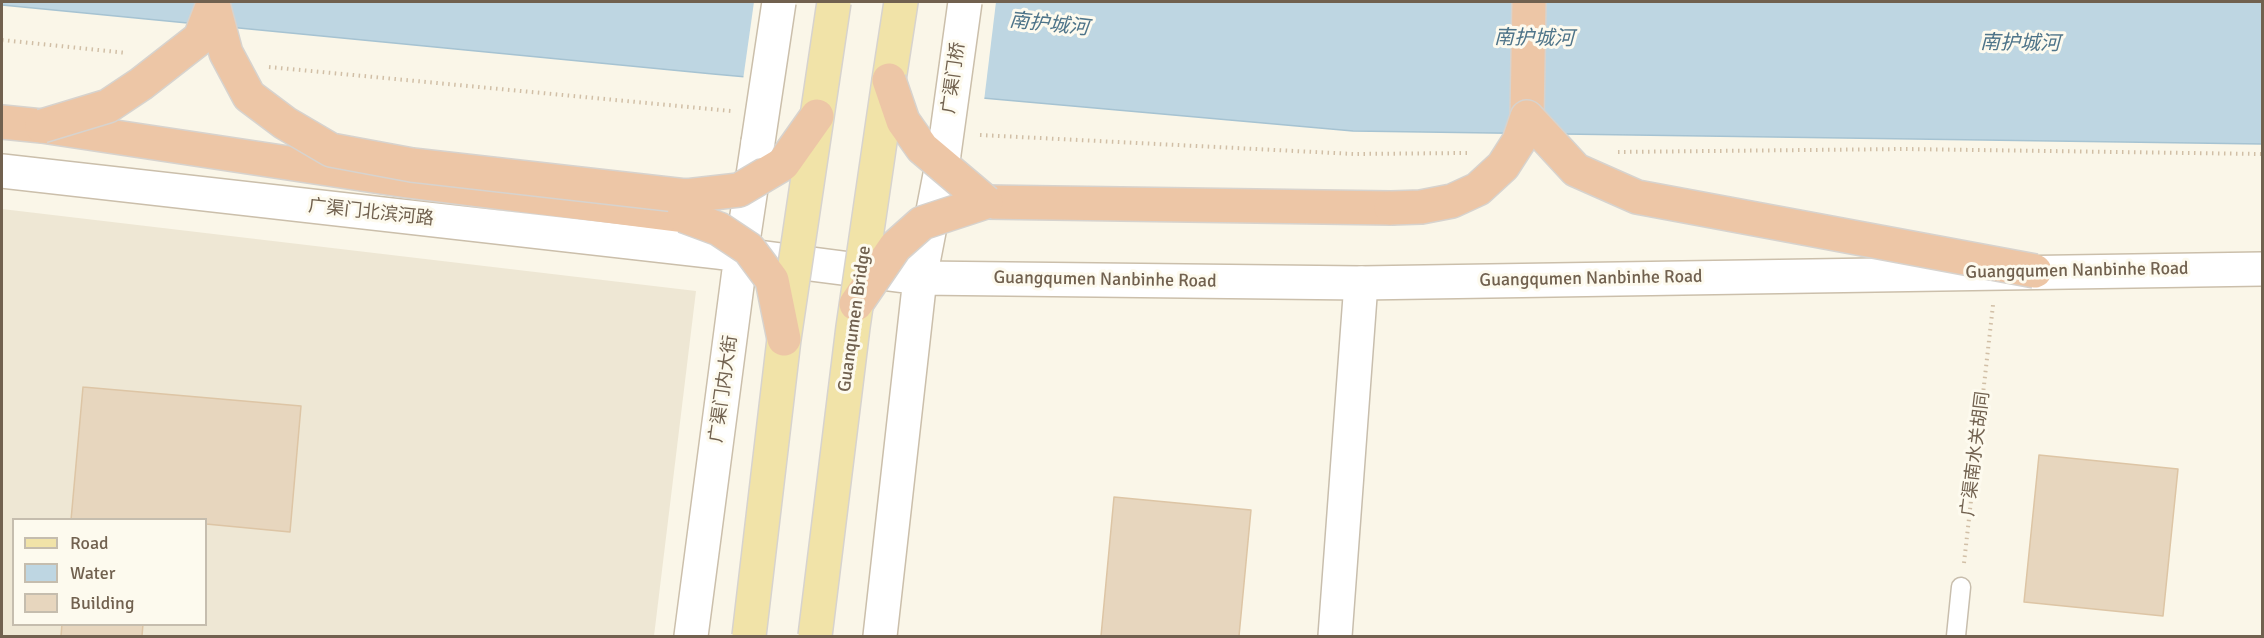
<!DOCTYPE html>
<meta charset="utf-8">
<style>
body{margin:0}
#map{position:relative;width:2264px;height:638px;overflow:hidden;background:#faf6e8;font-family:Signika,sans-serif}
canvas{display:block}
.frame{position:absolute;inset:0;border:3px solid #71614f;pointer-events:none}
.legend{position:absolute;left:12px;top:518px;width:195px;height:108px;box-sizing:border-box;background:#fdfaee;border:2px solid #c5bdae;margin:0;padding:8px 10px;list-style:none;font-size:18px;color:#71614f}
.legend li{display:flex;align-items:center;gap:12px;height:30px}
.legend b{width:30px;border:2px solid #c5bdae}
</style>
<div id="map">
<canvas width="2264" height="638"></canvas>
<div class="frame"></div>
<ul class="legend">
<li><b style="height:8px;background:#f1e3a8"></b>Road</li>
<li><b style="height:16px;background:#bed6e2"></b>Water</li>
<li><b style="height:16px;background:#e7d6be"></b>Building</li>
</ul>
</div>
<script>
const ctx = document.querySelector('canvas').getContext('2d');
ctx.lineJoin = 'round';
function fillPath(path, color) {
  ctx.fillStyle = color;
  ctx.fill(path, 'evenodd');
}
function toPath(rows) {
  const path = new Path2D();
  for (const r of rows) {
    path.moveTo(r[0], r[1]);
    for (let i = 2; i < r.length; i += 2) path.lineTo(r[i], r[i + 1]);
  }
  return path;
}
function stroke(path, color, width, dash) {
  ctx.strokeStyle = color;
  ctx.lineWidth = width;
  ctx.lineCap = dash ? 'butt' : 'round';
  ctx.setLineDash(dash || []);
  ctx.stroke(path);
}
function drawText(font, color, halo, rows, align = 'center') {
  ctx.font = font + ' Signika,"Noto Sans SC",sans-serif';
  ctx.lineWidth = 6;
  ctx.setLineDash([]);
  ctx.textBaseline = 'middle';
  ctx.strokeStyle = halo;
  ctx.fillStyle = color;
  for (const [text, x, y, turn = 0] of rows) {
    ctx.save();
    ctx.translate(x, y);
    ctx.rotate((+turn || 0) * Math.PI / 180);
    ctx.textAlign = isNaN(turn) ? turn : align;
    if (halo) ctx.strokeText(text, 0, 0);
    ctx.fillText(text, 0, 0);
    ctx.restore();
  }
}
const residential = toPath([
 [2,209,696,291,654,636,2,636],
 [14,520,206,520,206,624,14,624]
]);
const water = toPath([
 [2,2,2262,2,2262,144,1353,131,713,74,2,5,2,2]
]);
const pier = toPath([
 [754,2,996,2,984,101,743,80]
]);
const building = toPath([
 [83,387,301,406,290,532,206,524,206,520,71,520,83,387],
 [2039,455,2178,469,2163,616,2024,602,2039,455],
 [1114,497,1251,510,1239,636,1101,636,1114,497],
 [62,624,143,624,142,636,61,636,62,624]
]);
const path = toPath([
 [2,40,127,53],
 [269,67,731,111],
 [980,135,1354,154,1467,153],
 [1618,152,1904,149,2262,154],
 [1964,563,1993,305]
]);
const lane = toPath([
 [1956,636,1961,587]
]);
const street = toPath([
 [1335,636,1361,283]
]);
const secondary = toPath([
 [2,171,718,252,920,278,1361,283,2262,269],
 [691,636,741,255,758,142],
 [880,636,920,278,944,154]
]);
const primary = toPath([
 [889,80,901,2]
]);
const highway = toPath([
 [1527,117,1529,2],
 [2,122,42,126,408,181,684,216],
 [986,202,1391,208]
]);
const secondaryBridge = toPath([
 [758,142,779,2],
 [944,154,965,2]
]);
const primaryBridge = toPath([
 [749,636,784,339,834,2],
 [815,636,853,327,889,80]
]);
const highwayBridge = toPath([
 [213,4,226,53,249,96,285,123,331,150,412,165,686,196,739,190,783,164,817,116],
 [889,80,903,121,922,148,986,202],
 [42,126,108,106,141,84,200,38,213,4],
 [1391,208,1421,207,1452,201,1478,189,1503,166,1519,141,1527,117,1576,170,1637,197,2035,271],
 [684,216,719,229,749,249,772,280,784,339],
 [856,304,895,247,922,223,986,202]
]);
const streetNames = [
 ["广渠门桥",954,78,-82],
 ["广渠门北滨河路",371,213,6],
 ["Guangqumen Nanbinhe Road",2077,271,-1],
 ["Guangqumen Nanbinhe Road",1591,279,-1],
 ["Guangqumen Nanbinhe Road",1105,280,1],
 ["Guanqumen Bridge",855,319,-82],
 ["广渠门内大街",724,389,-82],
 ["广渠南水关胡同",1976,454,-83]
];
const waterNames = [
 ["南护城河",1049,25,6],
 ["南护城河",1534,39,1],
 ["南护城河",2020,44,1]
];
fillPath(residential, '#eee7d4');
fillPath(water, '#bed6e2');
stroke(water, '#a6c3d2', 1.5);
fillPath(pier, '#faf6e8');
fillPath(building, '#e7d6be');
stroke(building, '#ddc5a5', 1.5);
stroke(lane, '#c8bead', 21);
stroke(street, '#c8bead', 36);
stroke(secondary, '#cbbfab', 36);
stroke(primary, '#d7d3ce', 36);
stroke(highway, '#d7d3ce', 36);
stroke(path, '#d1bfa6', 4, [1.5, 4.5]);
stroke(lane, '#fff', 18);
stroke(street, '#fff', 33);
stroke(secondary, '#fff', 33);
stroke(primary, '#f1e3a8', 33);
stroke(highway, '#edc6a6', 33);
stroke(secondaryBridge, '#cbbfab', 36, []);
stroke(primaryBridge, '#d7d3ce', 36, []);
stroke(highwayBridge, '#d7d3ce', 36, []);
stroke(secondaryBridge, '#fff', 33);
stroke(primaryBridge, '#f1e3a8', 33);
stroke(highwayBridge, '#edc6a6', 33);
drawText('18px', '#71614f', '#fdfaee', streetNames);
drawText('italic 20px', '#4e7489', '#fdfaee', waterNames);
</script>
